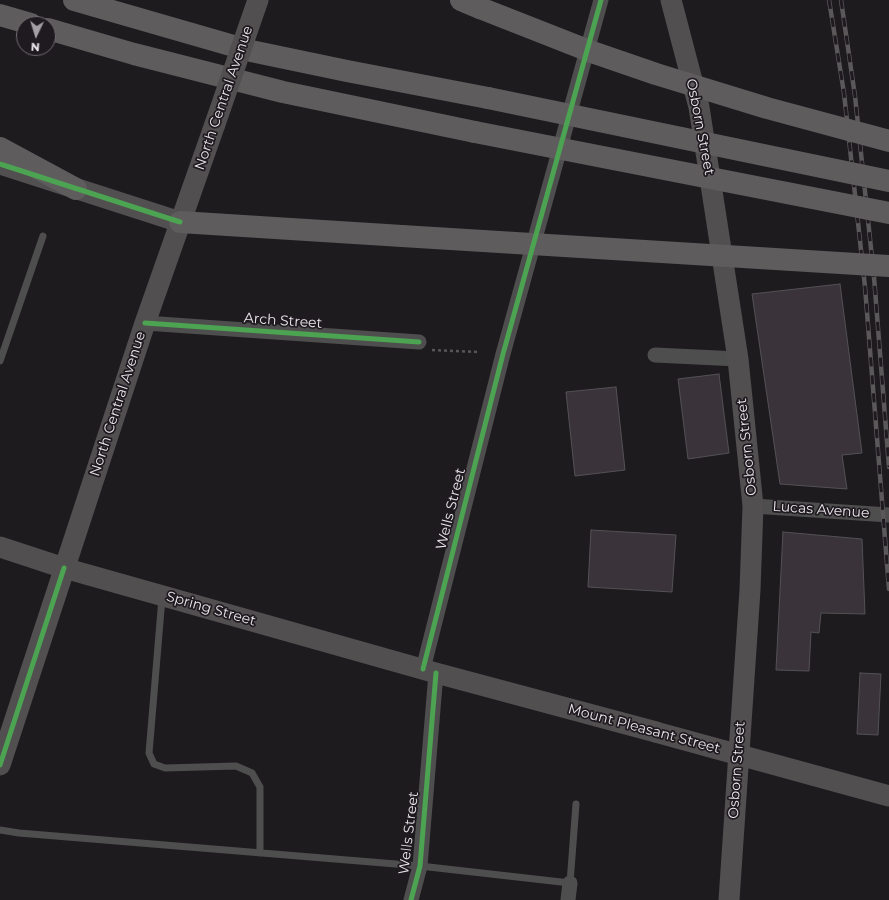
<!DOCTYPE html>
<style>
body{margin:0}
#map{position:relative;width:889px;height:900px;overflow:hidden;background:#1e1b1f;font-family:Montserrat,sans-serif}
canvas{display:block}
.north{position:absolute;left:16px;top:16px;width:40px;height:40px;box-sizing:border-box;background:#1f1a20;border:1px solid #706c71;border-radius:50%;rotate:184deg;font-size:11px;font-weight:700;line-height:16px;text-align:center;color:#eae6ea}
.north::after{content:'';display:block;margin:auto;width:14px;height:18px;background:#a39fa3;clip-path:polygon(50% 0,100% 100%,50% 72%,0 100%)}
</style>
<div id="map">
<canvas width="889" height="900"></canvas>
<div class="north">N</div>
</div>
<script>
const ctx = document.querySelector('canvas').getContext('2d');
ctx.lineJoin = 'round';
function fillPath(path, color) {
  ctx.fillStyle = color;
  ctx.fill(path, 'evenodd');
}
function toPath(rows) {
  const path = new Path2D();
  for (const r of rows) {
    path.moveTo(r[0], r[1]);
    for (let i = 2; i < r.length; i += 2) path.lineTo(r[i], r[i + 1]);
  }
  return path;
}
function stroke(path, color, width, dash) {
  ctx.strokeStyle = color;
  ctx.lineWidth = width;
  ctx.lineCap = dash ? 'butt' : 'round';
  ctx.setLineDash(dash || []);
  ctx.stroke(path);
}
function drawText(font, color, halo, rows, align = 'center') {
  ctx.font = font + ' Montserrat,sans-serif';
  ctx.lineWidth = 3.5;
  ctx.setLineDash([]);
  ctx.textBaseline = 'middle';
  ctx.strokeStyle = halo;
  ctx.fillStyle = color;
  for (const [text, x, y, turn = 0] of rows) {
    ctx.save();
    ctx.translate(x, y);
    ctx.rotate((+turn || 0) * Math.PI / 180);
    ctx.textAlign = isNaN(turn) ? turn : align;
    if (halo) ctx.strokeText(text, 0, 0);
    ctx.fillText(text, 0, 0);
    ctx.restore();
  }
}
const building = toPath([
 [840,284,862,453,842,455,847,489,780,484,752,294,840,284],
 [719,374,729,453,688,459,678,379,719,374],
 [616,387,625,470,575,476,566,392,616,387],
 [591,530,676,535,672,592,588,587,591,530],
 [783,532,862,539,865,614,821,613,819,633,811,632,809,671,776,670,783,532],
 [860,673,881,674,878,735,857,734,860,673]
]);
const path = toPath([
 [432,350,479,352]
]);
const lane = toPath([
 [0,361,43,236],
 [162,598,149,753,154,764,165,768,236,766,252,773,260,787,260,853],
 [0,830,19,833,420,866,570,883,576,804]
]);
const street = toPath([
 [145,323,419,342],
 [655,355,738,359],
 [753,506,889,515],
 [423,669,503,354,601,0],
 [411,900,420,866,436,673],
 [568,900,570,883]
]);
const secondary = toPath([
 [671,0,699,107,738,359,753,506,750,590,729,900],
 [0,164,180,222],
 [0,547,64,568,436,673,656,732],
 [0,765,145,323,215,124]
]);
const highway = toPath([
 [74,0,251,51,347,71,488,98],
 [461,0,480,8],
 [0,15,31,24],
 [48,29,134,54,283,92,475,132],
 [0,148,76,189],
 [180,222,402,236]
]);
const rail = toPath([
 [829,0,844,93,865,287,889,589],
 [841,0,855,96,874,277,889,467]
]);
const secondaryBridge = toPath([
 [215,124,258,0],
 [656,732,889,796]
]);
const highwayBridge = toPath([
 [480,8,592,52,656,74,767,108,889,141],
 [488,98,889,181],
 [475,132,889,213],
 [402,236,889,266]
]);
const cycleway = toPath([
 [0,164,180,222],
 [145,323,419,342],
 [423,669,503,354,601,0],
 [0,765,64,568],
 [411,900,420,866,436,673]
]);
const streetNames = [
 ["North Central Avenue",224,98,-71],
 ["Osborn Street",700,127,79],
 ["Arch Street",283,321,4],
 ["North Central Avenue",118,404,-72],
 ["Osborn Street",747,447,-96],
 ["Wells Street",451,509,-76],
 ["Lucas Avenue",821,510,4],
 ["Spring Street",211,609,16],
 ["Mount Pleasant Street",644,729,15],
 ["Osborn Street",737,770,-86],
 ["Wells Street",409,833,-83]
];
fillPath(building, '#3a343a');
stroke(building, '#545155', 1);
stroke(path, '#575656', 2.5, [3, 3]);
stroke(lane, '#4f4e4e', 7);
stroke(street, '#4f4e4e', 15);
stroke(secondary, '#514f4f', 21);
stroke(highway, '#5f5c5d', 22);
stroke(rail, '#5a5859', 4.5);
stroke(rail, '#1f1a20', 3, [9]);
stroke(secondaryBridge, '#514f4f', 21);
stroke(highwayBridge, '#5f5c5d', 22);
stroke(cycleway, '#4ca352', 5);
drawText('14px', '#eae6ea', '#1f1a20', streetNames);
</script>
